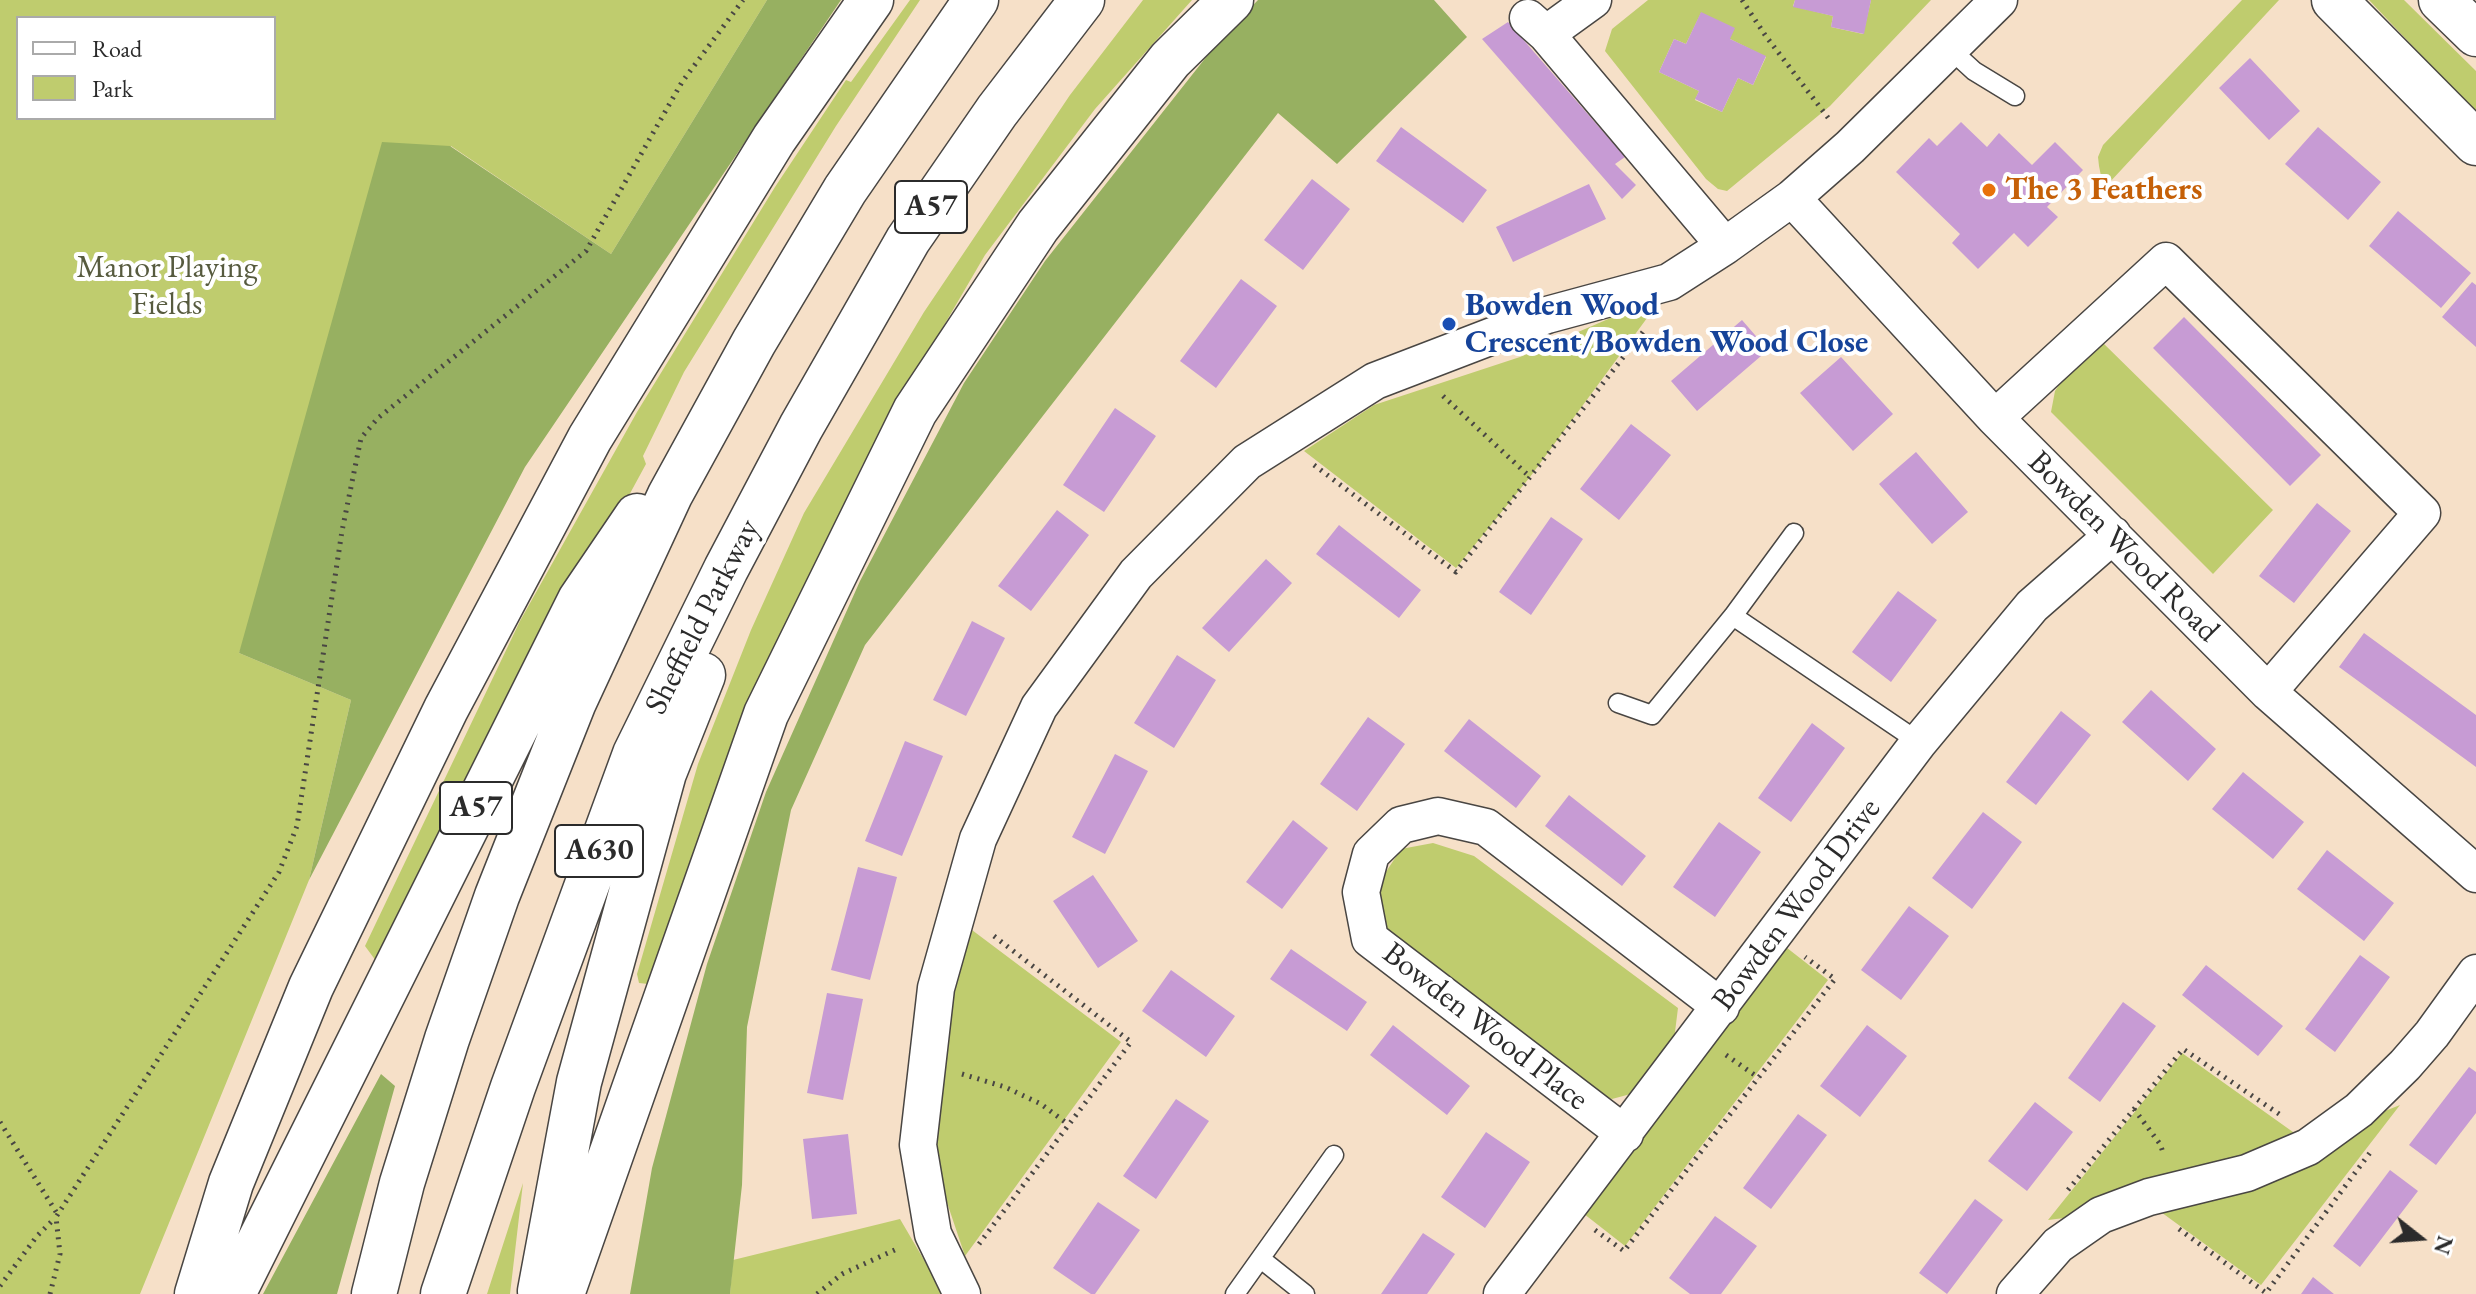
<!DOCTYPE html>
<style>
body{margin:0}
#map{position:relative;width:2476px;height:1294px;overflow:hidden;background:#f6e0c8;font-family:"EB Garamond",serif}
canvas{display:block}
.legend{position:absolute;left:16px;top:16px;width:260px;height:104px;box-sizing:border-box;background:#fff;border:2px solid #aaa;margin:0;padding:10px 14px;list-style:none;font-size:24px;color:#2b2b2b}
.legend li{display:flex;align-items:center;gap:16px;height:40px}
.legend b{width:40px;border:2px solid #aaa}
.north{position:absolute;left:2380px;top:1198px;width:80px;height:80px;-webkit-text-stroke:6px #fff;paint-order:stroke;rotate:107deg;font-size:22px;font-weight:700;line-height:32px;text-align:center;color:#2b2b2b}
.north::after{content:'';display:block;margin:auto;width:28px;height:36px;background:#2b2b2b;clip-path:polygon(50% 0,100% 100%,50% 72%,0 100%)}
</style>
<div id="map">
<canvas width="2476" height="1294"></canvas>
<ul class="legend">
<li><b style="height:10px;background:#fff"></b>Road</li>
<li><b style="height:22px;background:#bfcc6e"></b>Park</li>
</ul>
<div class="north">N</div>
</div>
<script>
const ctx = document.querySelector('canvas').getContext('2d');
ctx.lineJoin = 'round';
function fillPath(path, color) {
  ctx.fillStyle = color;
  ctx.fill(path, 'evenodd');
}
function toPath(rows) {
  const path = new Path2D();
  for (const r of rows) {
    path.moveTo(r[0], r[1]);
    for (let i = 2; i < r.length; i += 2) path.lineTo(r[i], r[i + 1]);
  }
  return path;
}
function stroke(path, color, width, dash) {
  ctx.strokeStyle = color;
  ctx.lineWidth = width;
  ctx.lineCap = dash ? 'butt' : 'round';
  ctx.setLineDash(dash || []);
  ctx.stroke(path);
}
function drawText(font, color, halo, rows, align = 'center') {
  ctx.font = font + ' "EB Garamond",serif';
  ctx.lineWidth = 8;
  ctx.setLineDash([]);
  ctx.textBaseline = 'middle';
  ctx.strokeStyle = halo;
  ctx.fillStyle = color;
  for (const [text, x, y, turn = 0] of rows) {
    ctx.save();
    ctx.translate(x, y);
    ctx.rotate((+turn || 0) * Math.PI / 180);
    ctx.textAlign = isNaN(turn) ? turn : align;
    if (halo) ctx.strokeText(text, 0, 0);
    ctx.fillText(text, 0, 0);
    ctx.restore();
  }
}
const green = toPath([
 [0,0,767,0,611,254,451,146,239,653,351,700,309,880,140,1294,0,1294],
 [18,18,274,18,274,118,18,118],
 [910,0,920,0,836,126,684,372,643,456,646,464,376,961,365,946,520,621,637,412,775,187,846,80,851,82],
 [1143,0,1192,0,1095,109,985,255,863,464,768,664,693,854,648,984,639,983,637,974,698,764,751,630,804,513,924,312,1070,95],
 [1648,0,1795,0,1793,6,1833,16,1831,27,1863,34,1871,0,1931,0,1830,106,1727,191,1718,189,1706,179,1605,51,1612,29],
 [1701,13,1730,39,1766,57,1753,85,1738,78,1722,112,1695,100,1699,91,1659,72,1674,39,1686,44],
 [2242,0,2279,0,2109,183,2101,176,2099,166,2098,157,2103,145],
 [2369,0,2404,0,2476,71,2476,113],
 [1664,295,1530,477,1456,568,1304,451,1374,405,1520,357],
 [2101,341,2273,510,2213,574,2051,412,2055,391,2061,382],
 [1433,843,1474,856,1678,1008,1674,1040,1638,1092,1612,1099,1591,1090,1387,932,1378,884,1401,849],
 [968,927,1121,1042,965,1256,931,1155,940,1040],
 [1782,944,1828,980,1625,1246,1579,1210],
 [2182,1053,2307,1142,2400,1105,2261,1285,2154,1207,2048,1220],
 [523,1183,510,1294,487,1294],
 [900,1219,944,1294,730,1294,733,1260]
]);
const forest = toPath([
 [767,0,841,0,525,467,309,880,351,700,239,653,382,142,450,146,611,254],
 [1258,0,1434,0,1467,37,1337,164,1278,113,865,645,791,810,747,1027,742,1185,730,1294,630,1294,652,1168,707,964,766,792,860,581,964,383,1045,261,1222,37],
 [381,1074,395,1086,337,1294,263,1294]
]);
const building = toPath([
 [1795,0,1871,0,1864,34,1831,27,1833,16,1793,7],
 [1701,12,1735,28,1730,39,1766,56,1753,85,1738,78,1722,112,1695,99,1699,91,1659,72,1674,39,1686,44],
 [1508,22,1625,157,1615,164,1636,185,1622,199,1482,39],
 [2250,58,2300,111,2269,140,2219,88],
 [1961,122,1987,147,1999,133,2032,165,2055,142,2083,170,2047,207,2058,217,2028,247,2014,233,1978,269,1952,243,1960,234,1896,172,1929,138,1937,146],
 [1401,127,1487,190,1463,223,1376,161],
 [2318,127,2381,182,2348,220,2285,164],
 [1312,179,1350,209,1303,270,1264,240],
 [1589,184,1606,219,1513,262,1496,227],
 [2398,211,2471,273,2441,308,2369,246],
 [1241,279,1277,306,1216,388,1180,361],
 [2472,282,2476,285,2476,347,2442,317],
 [2184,317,2321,455,2290,486,2153,348],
 [1742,320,1768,350,1697,411,1671,381],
 [1841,357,1893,414,1853,451,1800,393],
 [1115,408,1156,436,1104,512,1063,485],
 [1631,424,1671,455,1619,520,1580,489],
 [1916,452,1968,512,1932,544,1879,484],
 [2317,503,2351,531,2294,603,2259,576],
 [1057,510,1089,535,1031,611,998,586],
 [1551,517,1583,539,1531,615,1499,592],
 [1339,525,1421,590,1399,618,1316,554],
 [1266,559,1292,583,1229,652,1202,628],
 [1898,591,1937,620,1891,682,1852,652],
 [972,621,1005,638,966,716,933,700],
 [2364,633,2476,715,2476,767,2339,667],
 [1177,655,1216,680,1174,748,1134,723],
 [2151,690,2216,749,2188,781,2122,722],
 [2061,711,2091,735,2036,805,2006,782],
 [1368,717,1405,744,1357,811,1320,784],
 [1469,719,1541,776,1516,808,1444,751],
 [1812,723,1845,748,1791,822,1758,798],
 [905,741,943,756,902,856,865,841],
 [1115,754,1148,771,1105,854,1072,837],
 [2243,772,2304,822,2273,859,2212,809],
 [1569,795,1646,856,1622,886,1545,826],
 [1983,812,2022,842,1972,909,1932,878],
 [1293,820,1328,848,1282,909,1246,882],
 [1719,822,1761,852,1715,917,1673,887],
 [2327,850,2394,903,2364,941,2297,889],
 [858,867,897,877,870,980,831,970],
 [1093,875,1138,941,1098,968,1053,901],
 [1909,906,1949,936,1901,1000,1861,970],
 [1291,949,1367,1002,1347,1031,1270,979],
 [2360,955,2390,977,2335,1052,2305,1029],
 [2206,965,2283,1026,2258,1056,2182,995],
 [1171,970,1235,1016,1206,1057,1142,1011],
 [827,993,863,999,843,1100,807,1093],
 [2123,1002,2156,1026,2100,1102,2068,1078],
 [1393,1025,1470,1086,1447,1115,1370,1055],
 [1867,1025,1907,1056,1860,1117,1820,1086],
 [2469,1067,2476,1072,2476,1113,2436,1165,2409,1145],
 [1176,1099,1209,1121,1156,1199,1123,1176],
 [2035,1102,2073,1132,2027,1191,1988,1161],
 [1798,1114,1827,1135,1771,1209,1743,1188],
 [1486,1132,1530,1162,1485,1228,1441,1197],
 [848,1134,857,1214,812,1219,803,1139],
 [2390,1170,2418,1191,2360,1267,2333,1246],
 [1975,1199,2003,1220,1947,1294,1919,1273],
 [1098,1202,1140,1230,1095,1294,1091,1294,1053,1268],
 [1715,1216,1757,1246,1721,1294,1690,1294,1669,1278],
 [1423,1233,1455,1254,1427,1294,1381,1294],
 [2313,1277,2334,1294,2301,1294]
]);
const path = toPath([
 [1742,0,1765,35,1829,119],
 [1443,396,1530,477],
 [1314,465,1456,572,1646,328],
 [1726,1055,1759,1078],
 [962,1074,1005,1087,1041,1104,1069,1125],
 [2134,1109,2160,1144,2164,1155],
 [0,1122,58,1215],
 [2068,1190,2183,1049,2282,1116],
 [2179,1229,2266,1293,2372,1150],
 [1595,1230,1624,1251,1835,979,1805,957],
 [979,1244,1131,1042,990,933],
 [0,1286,37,1236,55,1218],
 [50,1294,60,1254,56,1217,279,872,297,826,342,531,361,438,378,418,586,251,682,82,743,0],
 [817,1294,842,1274,899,1248]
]);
const lane = toPath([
 [1950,49,1974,71,2015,96],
 [1733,616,1919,742],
 [1618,703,1652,715,1733,616,1794,533],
 [1261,1259,1305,1294],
 [1235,1294,1334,1155]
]);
const street = toPath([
 [1528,18,1546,34,1725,246],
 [1546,34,1593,0],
 [1792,198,1995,418,2268,692,2476,874],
 [1995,418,2166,261,2422,513,2268,692],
 [1625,1134,1370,939,1361,892,1371,854,1401,825,1438,816,1486,827,1721,1007],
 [962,1294,933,1234,918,1145,936,988,978,839,1039,707,1136,574,1247,462,1375,381,1547,315,1669,282,1725,246,1792,198,1850,147,1999,0],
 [1502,1294,1919,742,2032,606,2113,535],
 [2015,1294,2058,1245,2101,1215,2149,1197,2247,1173,2308,1147,2359,1110,2405,1065,2432,1034,2476,973]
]);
const highway = toPath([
 [2334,0,2476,143],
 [2441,0,2476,34],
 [540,1291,579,1082,664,773,703,675],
 [197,1294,231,1183,311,987,446,709,590,438,774,139,871,0],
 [233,1294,580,600,637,516],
 [374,1294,402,1183,447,1039,497,896,574,702,670,495,754,342,845,190,976,0],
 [443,1294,513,1087,635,754,726,569,801,427,908,240,997,111,1082,0],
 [562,1294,766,714,915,411,1038,226,1170,60,1231,0]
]);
const markers = [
 [1989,190,8,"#e8710a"],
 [1449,324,8,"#1a4fb4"]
];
const shields = [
 [931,207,72],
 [476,808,72],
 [599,851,88]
];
const shieldNames = [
 ["A57",931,207],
 ["A57",476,808],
 ["A630",599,851]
];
const foodNames = [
 ["The 3 Feathers",2005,190]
];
const parkNames = [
 ["Manor Playing",167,268],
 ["Fields",167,305]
];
const transitNames = [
 ["Bowden Wood",1465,306],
 ["Crescent/Bowden Wood Close",1465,343]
];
const streetNames = [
 ["Bowden Wood Road",2123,547,45],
 ["Sheffield Parkway",703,617,-63],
 ["Bowden Wood Drive",1797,905,-53],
 ["Bowden Wood Place",1485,1027,38]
];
fillPath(green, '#bfcc6e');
fillPath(forest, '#97b061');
fillPath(building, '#c79bd4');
stroke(lane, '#494643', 21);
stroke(street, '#494643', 39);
stroke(highway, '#494643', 47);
stroke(path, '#494643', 5, [2, 6]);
stroke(lane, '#fff', 18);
stroke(street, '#fff', 36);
stroke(highway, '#fff', 44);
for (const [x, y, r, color] of markers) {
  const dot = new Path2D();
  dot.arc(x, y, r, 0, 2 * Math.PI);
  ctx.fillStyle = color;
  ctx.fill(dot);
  stroke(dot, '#fff', 3);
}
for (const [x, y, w] of shields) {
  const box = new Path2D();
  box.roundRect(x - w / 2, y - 26, w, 52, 6);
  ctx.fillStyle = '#fff';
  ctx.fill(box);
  stroke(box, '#2b2b2b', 2);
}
drawText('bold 30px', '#2b2b2b', null, shieldNames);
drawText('bold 32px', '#c56008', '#fff', foodNames, 'left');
drawText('32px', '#575b3f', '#fff', parkNames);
drawText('bold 32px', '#164399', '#fff', transitNames, 'left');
drawText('32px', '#2b2b2b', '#fff', streetNames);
</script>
